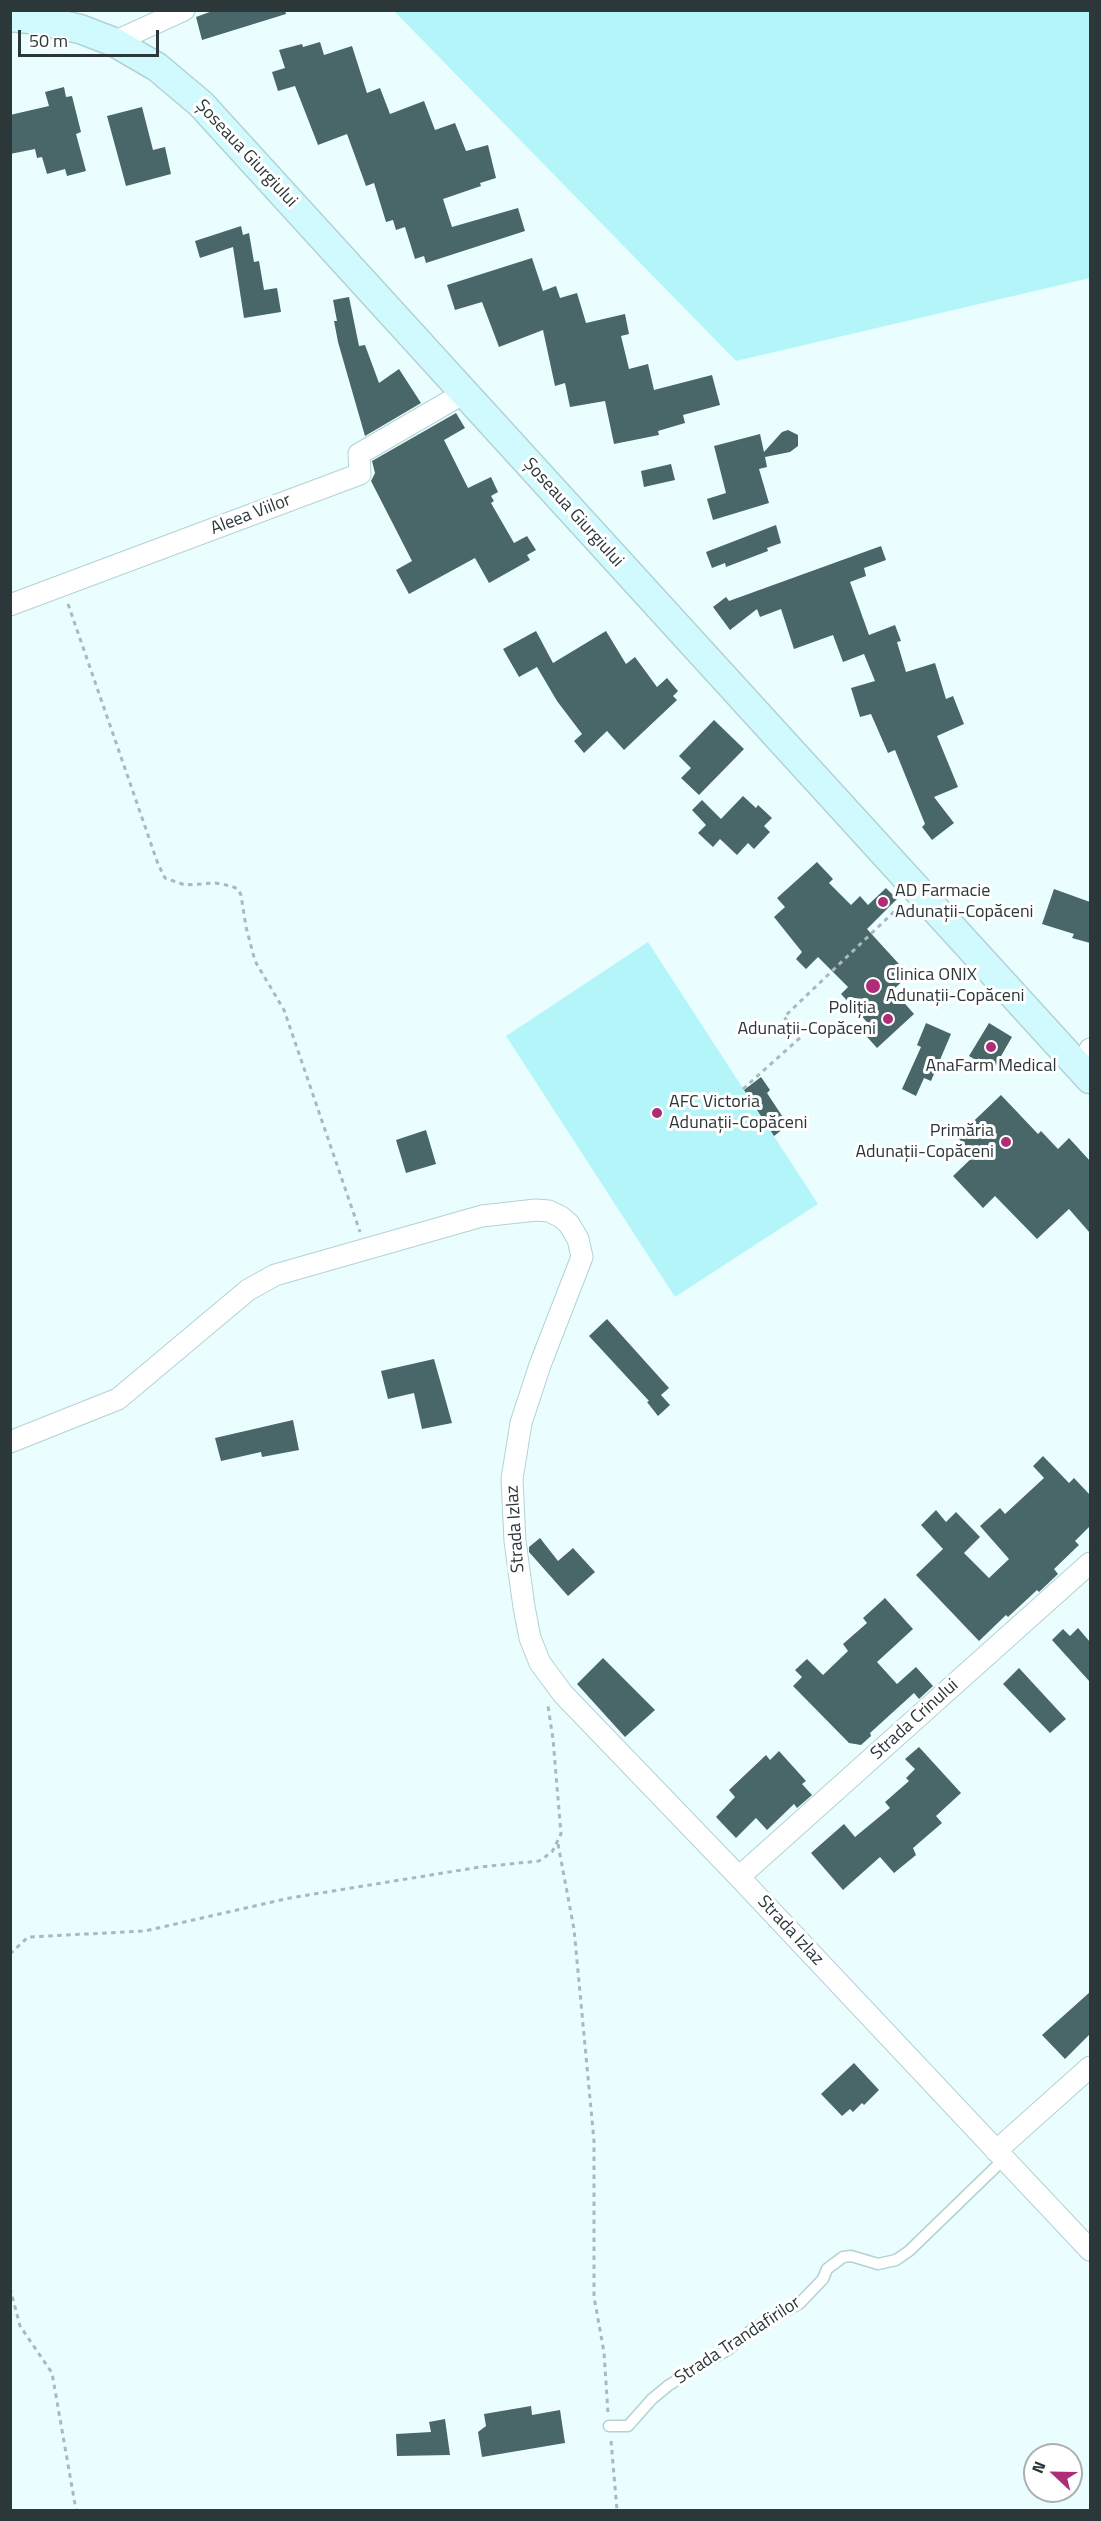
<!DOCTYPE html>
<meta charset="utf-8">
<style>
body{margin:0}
#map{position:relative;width:1101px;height:2521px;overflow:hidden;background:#eafeff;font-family:"Titillium Web",sans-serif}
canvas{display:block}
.frame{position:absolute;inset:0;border:12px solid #2b3738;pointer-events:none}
.north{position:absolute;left:1023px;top:2443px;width:60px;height:60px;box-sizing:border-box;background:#fff;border:2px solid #aaafaf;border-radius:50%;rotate:292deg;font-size:16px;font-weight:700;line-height:24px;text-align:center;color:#2b3738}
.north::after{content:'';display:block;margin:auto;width:21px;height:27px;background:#af2c76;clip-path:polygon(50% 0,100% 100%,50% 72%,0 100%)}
.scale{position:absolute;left:18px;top:30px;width:141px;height:27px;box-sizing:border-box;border:3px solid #2b3738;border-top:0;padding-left:8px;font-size:18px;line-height:21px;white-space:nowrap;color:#2b3738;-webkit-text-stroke:4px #fff;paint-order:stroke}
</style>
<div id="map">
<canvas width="1101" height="2521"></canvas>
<div class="frame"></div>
<div class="north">N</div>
<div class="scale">50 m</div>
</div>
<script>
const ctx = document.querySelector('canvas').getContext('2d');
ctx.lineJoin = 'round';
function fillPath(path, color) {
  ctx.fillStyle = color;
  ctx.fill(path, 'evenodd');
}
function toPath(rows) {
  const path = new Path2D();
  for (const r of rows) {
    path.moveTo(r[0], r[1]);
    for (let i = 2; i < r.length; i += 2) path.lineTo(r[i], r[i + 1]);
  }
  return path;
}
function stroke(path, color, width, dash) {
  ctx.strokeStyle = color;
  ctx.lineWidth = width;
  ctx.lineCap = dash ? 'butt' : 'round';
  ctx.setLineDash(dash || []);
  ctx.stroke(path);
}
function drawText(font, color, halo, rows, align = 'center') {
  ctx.font = font + ' "Titillium Web",sans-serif';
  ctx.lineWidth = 6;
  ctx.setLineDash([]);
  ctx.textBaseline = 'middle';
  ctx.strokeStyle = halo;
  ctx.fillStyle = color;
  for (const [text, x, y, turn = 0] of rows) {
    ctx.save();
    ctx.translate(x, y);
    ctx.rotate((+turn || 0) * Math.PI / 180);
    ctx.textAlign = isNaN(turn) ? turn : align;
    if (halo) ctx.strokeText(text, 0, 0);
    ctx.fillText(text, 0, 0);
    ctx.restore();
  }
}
const green = toPath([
 [394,11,1090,11,1090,278,736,361],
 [648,942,818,1204,675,1297,506,1036]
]);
const building = toPath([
 [215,10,285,10,286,14,202,40,196,17],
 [320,42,324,55,352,46,367,93,380,88,390,114,424,101,435,130,455,123,466,151,488,145,496,178,480,183,481,186,443,199,452,227,518,208,525,231,426,263,424,256,415,259,405,227,396,230,393,220,386,222,374,183,366,186,347,134,318,145,295,86,278,91,272,72,285,68,279,50,302,44,303,47],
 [64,87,66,97,72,96,81,132,76,134,86,171,67,176,65,169,47,174,42,157,37,158,35,149,10,154,10,115,49,106,45,92],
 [142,107,153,150,165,147,171,174,126,186,107,116],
 [241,226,243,235,249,233,254,262,259,261,264,290,277,288,281,312,244,318,233,247,200,258,195,241],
 [532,258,543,291,556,286,560,298,577,293,586,323,625,314,629,334,621,336,629,369,648,364,654,390,712,375,720,405,683,415,685,423,658,431,659,435,614,444,605,401,570,407,565,383,555,386,543,330,499,347,482,302,455,310,447,285],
 [349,297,359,346,365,345,379,383,399,369,421,403,365,436,338,342,334,321,337,321,333,300],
 [456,413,465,428,444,440,468,488,491,477,498,492,491,496,494,501,491,503,514,543,527,536,536,550,527,555,530,560,489,583,475,558,409,594,396,570,412,561,371,481,375,473,372,461],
 [788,430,798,435,798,446,790,452,765,457,767,467,759,469,769,503,713,520,707,499,726,493,714,446,760,434,764,452,782,432],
 [671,464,675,480,644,487,641,471],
 [776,525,781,543,767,548,768,551,726,567,725,563,712,568,706,552],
 [881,546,886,560,864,568,866,576,850,582,869,635,895,625,901,641,897,642,906,672,935,663,946,699,953,696,964,724,937,736,958,787,934,797,954,823,932,840,922,827,925,824,895,750,888,753,871,714,860,717,851,688,875,681,864,654,843,662,833,635,794,649,781,609,760,617,757,609,730,630,713,607,726,597,729,601],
 [536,631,553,663,606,631,626,664,635,657,657,687,667,678,678,691,673,696,677,700,624,750,607,731,584,753,574,741,582,734,557,701,537,667,519,677,503,649],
 [714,720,744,749,699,795,681,778,691,768,679,756],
 [743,796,756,808,758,805,772,818,764,826,770,832,754,849,748,843,737,855,720,839,713,847,698,833,706,825,692,810,702,800,721,819],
 [817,862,833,879,829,883,851,905,860,896,868,905,886,888,897,899,867,929,909,975,893,990,914,1014,877,1048,860,1029,867,1022,841,994,848,987,818,957,806,969,796,959,802,952,774,917,785,907,777,898],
 [1054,889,1090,902,1090,943,1072,938,1074,934,1042,924],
 [926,1023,951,1034,931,1081,924,1078,916,1096,902,1089,921,1047,917,1045],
 [989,1023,1012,1037,993,1070,969,1056],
 [761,1077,770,1090,767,1093,788,1125,774,1136,744,1090],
 [1001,1095,1038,1134,1041,1131,1058,1149,1069,1138,1090,1161,1090,1233,1069,1209,1037,1239,995,1196,983,1208,953,1176,975,1155,957,1137],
 [426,1130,436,1164,406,1173,396,1140],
 [607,1319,669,1388,661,1395,670,1405,658,1416,647,1402,649,1401,589,1336],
 [434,1359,452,1423,422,1429,414,1393,388,1399,381,1371],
 [293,1420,299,1450,262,1457,261,1452,221,1461,215,1438],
 [1043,1456,1069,1483,1074,1478,1090,1495,1090,1526,1075,1541,1079,1545,1054,1569,1058,1574,1039,1592,1037,1590,1008,1617,1006,1615,979,1641,916,1575,943,1549,921,1525,936,1510,946,1522,956,1512,980,1537,964,1553,989,1578,1009,1559,980,1526,1000,1508,1005,1514,1044,1478,1033,1466],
 [540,1538,558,1561,573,1548,595,1572,568,1596,529,1552,529,1547],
 [885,1598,913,1629,877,1662,897,1684,916,1667,933,1686,919,1699,914,1693,870,1733,871,1736,861,1745,849,1743,793,1686,802,1677,795,1670,807,1659,823,1675,848,1651,843,1644,867,1623,863,1618],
 [1078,1628,1090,1642,1090,1682,1052,1640,1063,1629,1070,1636],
 [603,1658,655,1710,625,1737,577,1684],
 [1019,1668,1066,1719,1050,1733,1003,1684],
 [919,1747,961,1793,936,1816,942,1823,913,1848,916,1855,894,1873,880,1857,843,1890,811,1853,844,1824,855,1837,890,1808,885,1802,909,1781,906,1778,915,1769,905,1759],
 [779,1751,806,1781,802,1784,812,1795,797,1808,794,1804,767,1830,756,1818,736,1838,716,1817,735,1797,729,1790,766,1755,770,1760],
 [1090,1992,1090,2034,1065,2059,1042,2035],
 [854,2063,879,2090,864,2105,862,2103,853,2112,850,2109,842,2116,821,2094],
 [531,2406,532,2415,560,2410,565,2443,482,2457,478,2432,486,2426,484,2414],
 [445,2419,450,2455,397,2456,396,2434,431,2432,429,2422]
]);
const path = toPath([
 [68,604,158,864,165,878,185,885,215,883,231,886,238,889,241,895,246,927,255,961,284,1010,360,1232],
 [743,1089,801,1037,784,1017,900,906],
 [558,1844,574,1929,594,2141,594,2297,604,2352,608,2413],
 [10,1954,28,1937,145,1931,290,1898,480,1867,539,1861,552,1852,561,1834,553,1739,548,1706],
 [10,2288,20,2326,52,2373,76,2510],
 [611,2441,617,2510]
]);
const lane = toPath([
 [609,2426,628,2426,652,2399,669,2385,729,2349,753,2329,800,2303,823,2279,827,2269,843,2257,851,2256,878,2264,896,2260,909,2251,1004,2159]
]);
const street = toPath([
 [114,42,184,10],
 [10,605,360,474,359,454,464,393],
 [1083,1071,1090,1049],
 [10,1442,118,1399,248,1290,275,1275,482,1216,536,1210,549,1211,561,1217,569,1224,578,1239,582,1257,540,1365,521,1423,512,1479,515,1541,524,1607,530,1638,540,1663,563,1694,739,1877,1090,2250],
 [739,1877,1090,1563],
 [996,2151,1090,2067]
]);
const secondary = toPath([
 [10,17,39,20,80,29,114,42,157,67,201,104,1090,1079]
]);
const markers = [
 [883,902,6,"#af2c76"],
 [873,986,8,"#af2c76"],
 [888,1019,6,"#af2c76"],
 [991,1047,6,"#af2c76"],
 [657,1113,6,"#af2c76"],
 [1006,1142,6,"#af2c76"]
];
const streetNames = [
 ["Șoseaua Giurgiului",246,154,47],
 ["Șoseaua Giurgiului",573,513,48],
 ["Aleea Viilor",251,515,-21],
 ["Strada Izlaz",516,1529,-94],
 ["Strada Crinului",915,1720,-42],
 ["Strada Izlaz",790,1931,47],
 ["Strada Trandafirilor",738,2341,-33]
];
const poiNames = [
 ["AD Farmacie",895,892],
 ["Adunații-Copăceni",895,913],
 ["Clinica ONIX",886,976],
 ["Adunații-Copăceni",886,997],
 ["Poliția",876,1009,"right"],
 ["Adunații-Copăceni",876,1030,"right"],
 ["AnaFarm Medical",991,1067,"center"],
 ["AFC Victoria",669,1103],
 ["Adunații-Copăceni",669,1124],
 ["Primăria",994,1132,"right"],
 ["Adunații-Copăceni",994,1153,"right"]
];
fillPath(green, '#b4f5fa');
fillPath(building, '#496668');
stroke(lane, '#b2d2d4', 13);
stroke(street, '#b2d2d4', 23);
stroke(secondary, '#b2d2d4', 31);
stroke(path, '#a8babb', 3, [4.5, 4.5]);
stroke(lane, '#fff', 10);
stroke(street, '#fff', 21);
stroke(secondary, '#d0fafd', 28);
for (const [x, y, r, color] of markers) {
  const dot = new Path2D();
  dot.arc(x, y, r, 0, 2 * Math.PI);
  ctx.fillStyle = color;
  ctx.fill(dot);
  stroke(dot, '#fff', 2);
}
drawText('18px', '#2b3738', '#fff', streetNames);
drawText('18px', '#2b3738', '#fff', poiNames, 'left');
</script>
